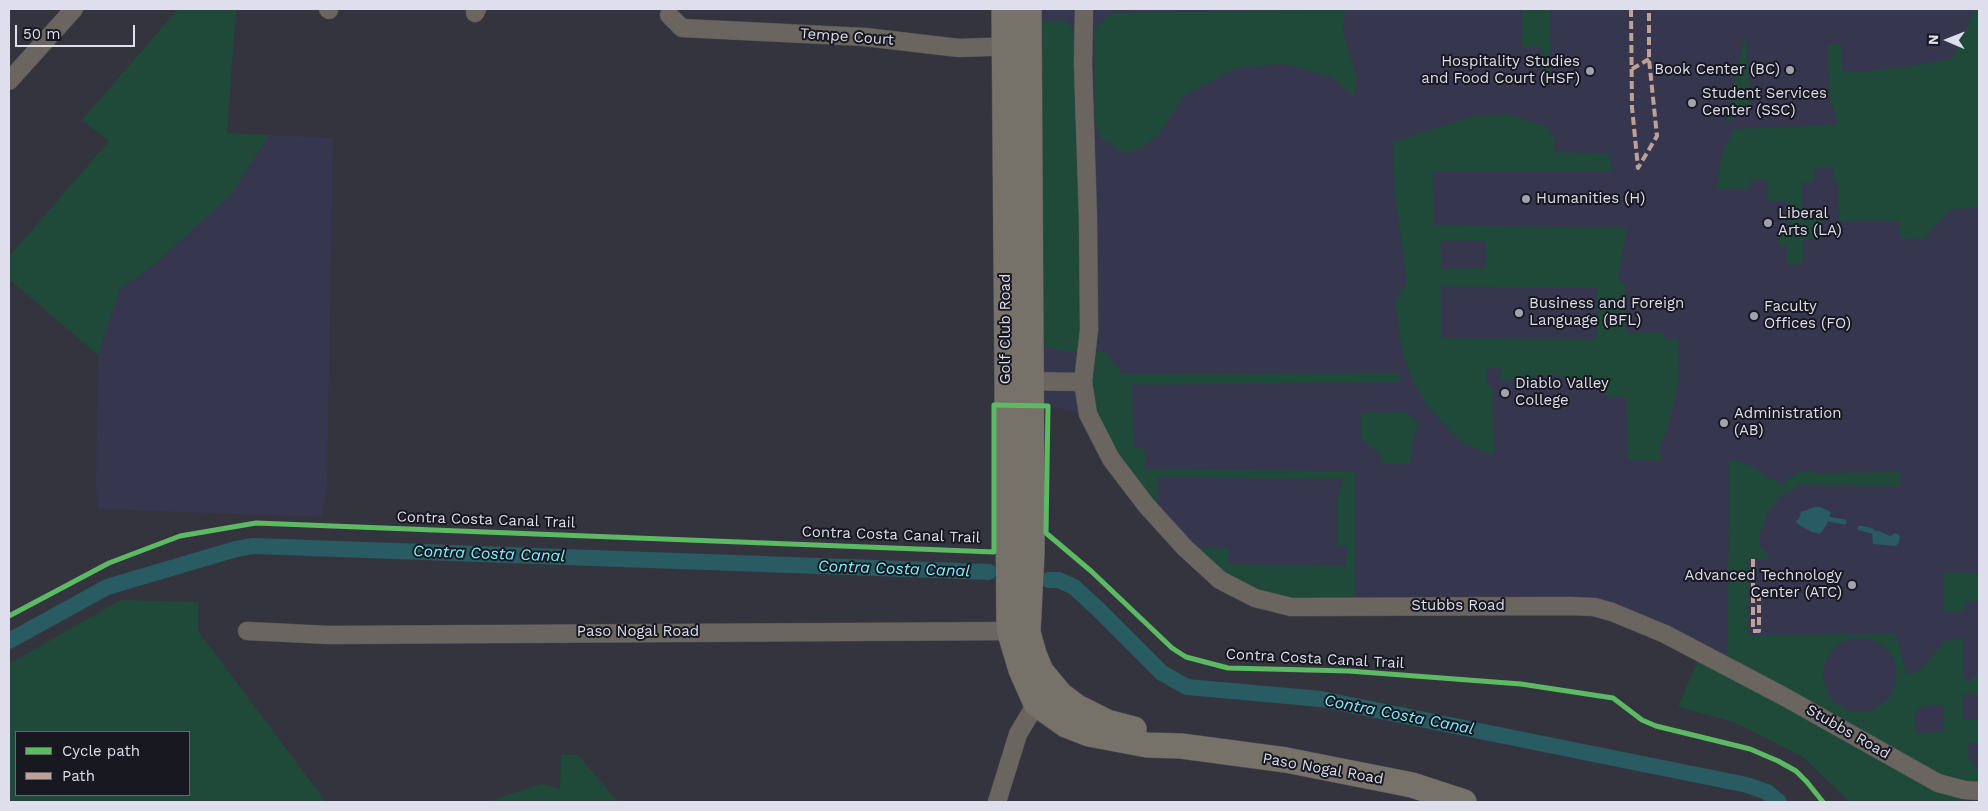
<!DOCTYPE html>
<style>
body{margin:0}
#map{position:relative;width:1988px;height:811px;overflow:hidden;background:#34343f;font-family:"Work Sans",sans-serif}
canvas{display:block}
.frame{position:absolute;inset:0;border:10px solid #dedeec;pointer-events:none}
.legend{position:absolute;left:15px;top:731px;width:175px;height:65px;box-sizing:border-box;background:#181821;border:1px solid #676772;margin:0;padding:6px 9px;list-style:none;font-size:15px;color:#dedeec}
.legend li{display:flex;align-items:center;gap:10px;height:25px}
.legend b{width:25px;border:1px solid #676772}
.north{position:absolute;left:1923px;top:15px;width:50px;height:50px;-webkit-text-stroke:4px #181821;paint-order:stroke;rotate:271deg;font-size:14px;font-weight:700;line-height:20px;text-align:center;color:#dedeec}
.north::after{content:'';display:block;margin:auto;width:18px;height:22px;background:#dedeec;clip-path:polygon(50% 0,100% 100%,50% 72%,0 100%)}
.scale{position:absolute;left:15px;top:25px;width:120px;height:22px;box-sizing:border-box;border:2px solid #dedeec;border-top:0;padding-left:6px;font-size:15px;line-height:18px;white-space:nowrap;color:#dedeec;-webkit-text-stroke:4px #181821;paint-order:stroke}
</style>
<div id="map">
<canvas width="1988" height="811"></canvas>
<div class="frame"></div>
<ul class="legend">
<li><b style="height:6px;background:#5cba63"></b>Cycle path</li>
<li><b style="height:6px;background:#bda197"></b>Path</li>
</ul>
<div class="north">N</div>
<div class="scale">50 m</div>
</div>
<script>
const ctx = document.querySelector('canvas').getContext('2d');
ctx.lineJoin = 'round';
function fillPath(path, color) {
  ctx.fillStyle = color;
  ctx.fill(path, 'evenodd');
}
function toPath(rows) {
  const path = new Path2D();
  for (const r of rows) {
    path.moveTo(r[0], r[1]);
    for (let i = 2; i < r.length; i += 2) path.lineTo(r[i], r[i + 1]);
  }
  return path;
}
function stroke(path, color, width, dash) {
  ctx.strokeStyle = color;
  ctx.lineWidth = width;
  ctx.lineCap = dash ? 'butt' : 'round';
  ctx.setLineDash(dash || []);
  ctx.stroke(path);
}
function drawText(font, color, halo, rows, align = 'center') {
  ctx.font = font + ' "Work Sans",sans-serif';
  ctx.lineWidth = 4;
  ctx.setLineDash([]);
  ctx.textBaseline = 'middle';
  ctx.strokeStyle = halo;
  ctx.fillStyle = color;
  for (const [text, x, y, turn = 0] of rows) {
    ctx.save();
    ctx.translate(x, y);
    ctx.rotate((+turn || 0) * Math.PI / 180);
    ctx.textAlign = isNaN(turn) ? turn : align;
    if (halo) ctx.strokeText(text, 0, 0);
    ctx.fillText(text, 0, 0);
    ctx.restore();
  }
}
const built = toPath([
 [1029,9,1979,9,1979,791,1612,612,1291,607,1185,548,1088,414,1048,406,1031,405],
 [269,135,333,138,327,487,322,517,99,509,96,490,98,355,120,289,154,265,231,195]
]);
const green = toPath([
 [178,9,236,9,227,133,269,135,231,195,154,265,120,289,98,355,9,279,9,257,109,141,82,120],
 [1311,9,1345,9,1343,32,1356,76,1355,97,1331,77,1285,64,1236,68,1184,96,1159,134,1145,146,1126,154,1101,139,1095,120,1094,34,1097,26,1111,13,1303,10],
 [1522,9,1550,9,1550,78,1541,78,1542,47,1522,47],
 [1975,9,1979,9,1979,208,1951,209,1924,239,1900,238,1899,221,1839,221,1838,182,1833,182,1833,167,1814,167,1814,182,1802,182,1802,214,1822,214,1822,239,1803,239,1803,264,1787,265,1787,244,1778,244,1778,229,1788,228,1788,201,1768,201,1768,179,1750,179,1750,189,1717,189,1721,157,1734,129,1837,125,1836,116,1829,96,1828,44,1841,44,1842,71,1860,72,1912,66,1952,59],
 [1029,21,1066,21,1083,42,1087,352,1105,352,1122,374,1400,373,1401,382,1132,385,1134,448,1145,449,1145,469,1355,471,1355,607,1255,598,1185,548,1228,548,1229,564,1346,566,1347,545,1337,547,1337,501,1343,479,1157,477,1158,501,1146,505,1088,414,1087,353,1061,351,1032,342],
 [1745,35,1751,102,1725,125],
 [1508,114,1547,127,1555,139,1554,152,1609,154,1612,171,1433,171,1434,225,1627,228,1618,278,1625,286,1626,333,1663,332,1663,339,1678,339,1679,361,1677,390,1667,430,1659,448,1661,461,1628,460,1626,397,1606,397,1606,382,1587,382,1554,375,1534,375,1534,379,1501,380,1501,368,1487,368,1487,385,1493,388,1494,455,1461,442,1426,404,1411,376,1402,350,1395,301,1407,282,1394,187,1393,142,1474,116],
 [1441,241,1486,241,1486,268,1441,269],
 [1441,287,1597,288,1597,339,1441,338],
 [1405,412,1419,423,1413,439,1411,464,1384,464,1379,452,1361,440,1361,413],
 [1729,460,1738,461,1754,468,1782,485,1799,471,1822,473,1900,472,1900,486,1800,485,1780,496,1768,513,1760,533,1760,546,1771,559,1749,559,1748,635,1896,634,1907,675,1920,670,1945,641,1963,638,1963,676,1965,677,1966,681,1972,681,1973,676,1979,676,1979,693,1963,694,1963,720,1979,720,1979,742,1968,743,1969,758,1975,765,1975,770,1979,770,1979,791,1964,790,1961,802,1850,802,1803,757,1734,722,1678,707,1701,653,1728,666],
 [1853,638,1869,639,1884,646,1894,659,1896,667,1896,683,1889,698,1875,709,1867,712,1849,711,1833,701,1828,694,1823,677,1823,668,1831,651,1837,645],
 [1943,705,1944,732,1915,733,1915,712,1923,706],
 [1943,573,1979,573,1979,601,1965,602,1965,611,1944,611],
 [121,600,198,602,198,631,326,802,9,802,9,664],
 [16,732,189,732,189,795,16,795],
 [561,755,578,755,618,802,493,802,501,797,542,784,560,789]
]);
const water = toPath([
 [1814,507,1820,507,1831,512,1827,524,1820,534,1812,532,1799,525,1796,521,1799,519,1801,512],
 [1872,531,1879,531,1890,536,1895,533,1900,536,1899,542,1896,546,1873,544]
]);
const stream = toPath([
 [1829,519,1844,522],
 [1860,528,1872,531]
]);
const canal = toPath([
 [1049,580,1059,580,1074,587,1098,609,1162,673,1187,687,1321,699,1747,785,1767,792,1779,802],
 [9,641,107,587,236,549,253,546,989,572]
]);
const street = toPath([
 [328,9,329,10],
 [1084,9,1083,64,1088,218,1089,330,1083,382,1088,414,1111,459,1146,505,1185,548,1220,580,1255,598,1291,607,1569,606,1594,607,1612,612,1665,634,1783,696,1938,783,1964,790,1979,791],
 [475,13,477,9],
 [669,15,682,28,865,37,959,48,1015,46],
 [9,81,74,9],
 [1021,381,1083,382],
 [247,631,329,635,1019,631],
 [997,802,1018,734,1036,704,1044,697]
]);
const secondary = toPath([
 [1004,9,1009,630,1021,670,1036,704,1066,725,1089,734,1147,745,1181,746,1286,760,1412,785,1464,802],
 [1029,9,1032,503,1032,553,1028,632,1034,654,1041,671,1061,695,1077,707,1107,722,1134,729]
]);
const quiet = toPath([
 [1631,9,1632,107,1638,168,1657,136,1649,59,1649,9],
 [1632,69,1649,59],
 [1753,559,1753,631,1759,631,1759,597]
]);
const cycleway = toPath([
 [9,616,109,563,180,536,256,523,994,552,994,405,1048,406,1046,533,1091,571,1172,648,1186,657,1228,668,1349,671,1521,684,1613,698,1642,720,1656,726,1750,749,1778,761,1796,771,1807,782,1823,802]
]);
const markers = [
 [1790,70,5,"#a2a2af"],
 [1590,71,5,"#a2a2af"],
 [1692,103,5,"#a2a2af"],
 [1526,199,5,"#a2a2af"],
 [1768,223,5,"#a2a2af"],
 [1519,313,5,"#a2a2af"],
 [1754,316,5,"#a2a2af"],
 [1505,393,5,"#a2a2af"],
 [1724,423,5,"#a2a2af"],
 [1852,585,5,"#a2a2af"]
];
const streetNames = [
 ["Tempe Court",847,37,4],
 ["Golf Club Road",1006,329,-90],
 ["Contra Costa Canal Trail",486,520,2],
 ["Contra Costa Canal Trail",891,535,2],
 ["Stubbs Road",1458,606],
 ["Paso Nogal Road",638,632],
 ["Contra Costa Canal Trail",1315,659,3],
 ["Stubbs Road",1848,732,30],
 ["Paso Nogal Road",1323,769,10]
];
const poiNames = [
 ["Hospitality Studies",1580,62,"right"],
 ["and Food Court (HSF)",1580,79,"right"],
 ["Book Center (BC)",1780,70,"right"],
 ["Student Services",1702,94],
 ["Center (SSC)",1702,111],
 ["Humanities (H)",1536,199],
 ["Liberal",1778,214],
 ["Arts (LA)",1778,231],
 ["Business and Foreign",1529,304],
 ["Language (BFL)",1529,321],
 ["Faculty",1764,307],
 ["Offices (FO)",1764,324],
 ["Diablo Valley",1515,384],
 ["College",1515,401],
 ["Administration",1734,414],
 ["(AB)",1734,431],
 ["Advanced Technology",1842,576,"right"],
 ["Center (ATC)",1842,593,"right"]
];
const waterNames = [
 ["Contra Costa Canal",489,554,2],
 ["Contra Costa Canal",894,569,2],
 ["Contra Costa Canal",1399,715,11]
];
fillPath(built, '#36364f');
fillPath(green, '#1f4a39');
fillPath(water, '#285b62');
stroke(stream, '#285b62', 5);
stroke(canal, '#285b62', 16);
stroke(street, '#50505a', 19);
stroke(secondary, '#50505a', 26);
stroke(street, '#6a655f', 18);
stroke(secondary, '#767169', 25);
stroke(quiet, '#bda197', 4, [8, 4]);
stroke(cycleway, '#5cba63', 5);
for (const [x, y, r, color] of markers) {
  const dot = new Path2D();
  dot.arc(x, y, r, 0, 2 * Math.PI);
  ctx.fillStyle = color;
  ctx.fill(dot);
  stroke(dot, '#181821', 2);
}
drawText('15px', '#dedeec', '#181821', streetNames);
drawText('15px', '#dedeec', '#181821', poiNames, 'left');
drawText('italic 16px', '#81effd', '#181821', waterNames);
</script>
